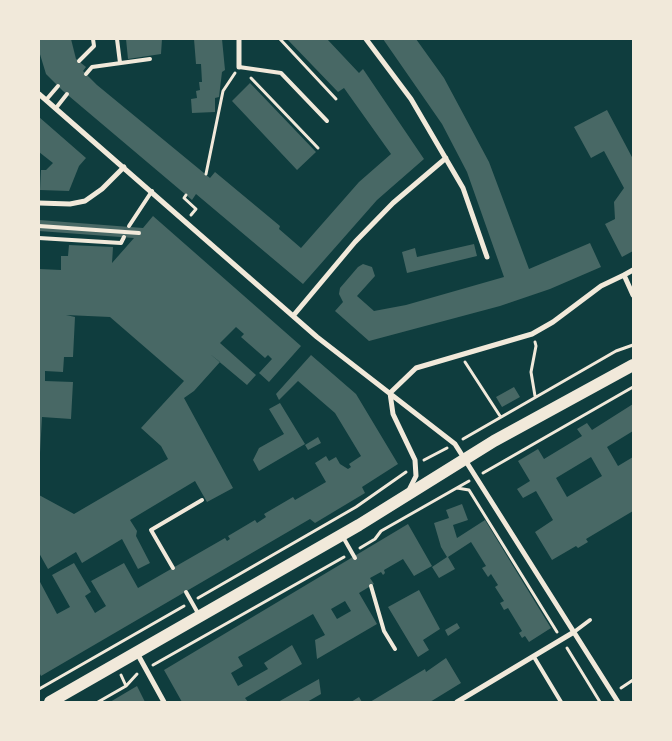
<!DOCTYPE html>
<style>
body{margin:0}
#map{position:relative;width:672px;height:741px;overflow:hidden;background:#0f3d3e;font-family:Arial,sans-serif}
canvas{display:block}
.frame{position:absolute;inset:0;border:40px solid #f1e9da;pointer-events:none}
</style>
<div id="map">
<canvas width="672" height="741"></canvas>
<div class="frame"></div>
</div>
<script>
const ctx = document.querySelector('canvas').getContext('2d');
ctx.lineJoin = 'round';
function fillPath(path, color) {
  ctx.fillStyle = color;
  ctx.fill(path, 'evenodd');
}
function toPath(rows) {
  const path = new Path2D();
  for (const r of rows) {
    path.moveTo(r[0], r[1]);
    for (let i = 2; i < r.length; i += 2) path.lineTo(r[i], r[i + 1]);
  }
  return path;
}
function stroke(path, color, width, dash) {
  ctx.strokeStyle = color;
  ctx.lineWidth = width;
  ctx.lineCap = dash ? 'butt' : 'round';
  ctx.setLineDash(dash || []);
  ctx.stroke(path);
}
const building = toPath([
 [39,39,71,39,76,59,86,67,83,71,97,85,210,178,215,172,280,226,279,229,301,248,359,182,391,154,344,88,338,92,287,39,327,39,359,73,363,69,424,159,377,200,303,284,196,194,192,200,63,91,46,74,39,51],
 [126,39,162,39,161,54,128,59],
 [194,39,222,39,225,70,222,72,219,97,215,98,215,112,192,113,191,99,197,98,196,91,200,90,199,82,202,82,201,64,196,64],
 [383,39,416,39,444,78,489,162,529,269,590,243,601,267,550,289,500,306,369,341,335,311,343,302,339,294,340,288,358,267,363,264,372,267,375,276,357,296,374,311,406,305,504,277,467,172,442,124],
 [250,83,316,152,297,170,232,101],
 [607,110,633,159,633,251,622,257,605,224,615,219,614,202,624,188,604,151,591,158,574,127],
 [39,117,86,158,79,166,69,191,40,190,41,170,46,170,53,163,39,152],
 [153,216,301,346,269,382,259,373,272,359,268,355,265,358,241,337,244,334,236,327,220,343,256,375,247,385,210,354,220,362,194,391,184,398,233,488,207,502,195,481,130,520,137,531,136,536,150,563,138,569,122,539,82,563,76,552,48,569,39,553,39,495,74,514,168,459,161,446,141,428,184,381,110,317,66,315,75,317,73,357,64,357,63,372,45,371,45,381,73,382,71,419,42,417,39,471,39,269,61,270,61,256,68,256,69,245,113,247,112,263,134,238,39,231,39,220,143,228],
 [474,244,477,256,407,273,402,252,415,248,417,257],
 [311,355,356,394,398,464,362,487,365,493,315,523,310,519,41,676,39,672,39,580,57,614,70,607,52,575,74,563,91,592,85,596,95,613,106,606,91,581,124,563,138,588,225,538,227,541,230,539,228,536,255,520,257,523,266,517,264,514,293,497,295,500,326,482,315,463,326,456,329,461,336,457,340,464,348,469,351,467,349,464,361,456,335,413,298,381,279,400,276,394],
 [514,387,520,397,502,407,496,397],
 [280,403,305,444,259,471,253,460,259,448,284,434,269,409],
 [633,404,633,431,607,447,618,466,633,457,633,511,586,539,588,542,578,548,576,546,552,560,535,532,553,520,536,491,523,498,517,489,530,481,518,461,538,449,544,459,582,436,577,429,587,423,592,430],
 [591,457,602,476,567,497,556,478],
 [318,437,321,443,308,450,305,445],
 [462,504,468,520,453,525,457,538,485,520,551,628,529,642,525,636,522,638,519,633,522,631,508,608,504,610,500,603,504,601,495,587,498,585,491,574,488,577,482,568,486,566,471,542,448,557,455,569,439,578,432,567,447,557,441,547,434,523,449,518,446,510],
 [408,524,432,566,414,576,403,559,384,570,385,573,383,575,381,572,370,578,374,584,359,593,377,624,317,659,315,640,325,635,313,614,238,657,243,666,231,673,238,686,268,669,264,663,292,645,302,664,245,698,248,702,182,702,164,670],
 [345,601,351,611,337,619,331,609],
 [419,590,440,629,423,640,429,650,418,657,388,607],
 [457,623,460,628,448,636,445,630],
 [446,658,461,683,430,702,370,702,425,669,426,672],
 [319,679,321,694,307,702,278,702],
 [137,686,145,702,110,702],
 [359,697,362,702,351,702]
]);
const path = toPath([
 [280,39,336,99],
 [251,78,318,148],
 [206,174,223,91,235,73],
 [186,195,184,198,196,209,191,215],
 [535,342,536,346,531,372,535,396],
 [465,362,500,416],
 [463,439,616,351,633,345],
 [424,460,447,448],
 [483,473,633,387],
 [457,488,469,490,557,632],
 [360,548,375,539,381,531,469,481],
 [198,598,356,507,406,472],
 [567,648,600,702],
 [153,665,344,557],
 [121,675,126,686],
 [621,688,633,680],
 [39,689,184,606],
 [98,702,126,686,137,674]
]);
const service = toPath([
 [117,39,120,63],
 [79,61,94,46,93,39],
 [239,67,281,73,327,121],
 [86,74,92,67,150,59],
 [46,100,58,86],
 [56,108,67,94],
 [39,226,139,233],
 [129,226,152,191],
 [39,238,121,243,124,237],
 [343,537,355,558],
 [173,568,151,530,202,500],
 [371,586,384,631,395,649],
 [186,592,199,615],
 [574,632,590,620],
 [534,657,561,702]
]);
const minor = toPath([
 [239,39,239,67],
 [366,39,411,99,463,188,487,257],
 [39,94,317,337,455,444,618,702],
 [39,203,70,204,85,201,102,189,124,167],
 [633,270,624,275,633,295],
 [293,316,355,242,393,203,446,158],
 [390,393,416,368,532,334,553,322,601,286,624,275],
 [390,393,393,414,415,460,416,476,410,488],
 [137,653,164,702],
 [457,702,574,632]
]);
const primary = toPath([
 [50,702,359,525,494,441,633,365]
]);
fillPath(building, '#486865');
stroke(path, '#f1e9da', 3);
stroke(service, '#f1e9da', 4);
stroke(minor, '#f1e9da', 5);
stroke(primary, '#f1e9da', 12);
</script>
